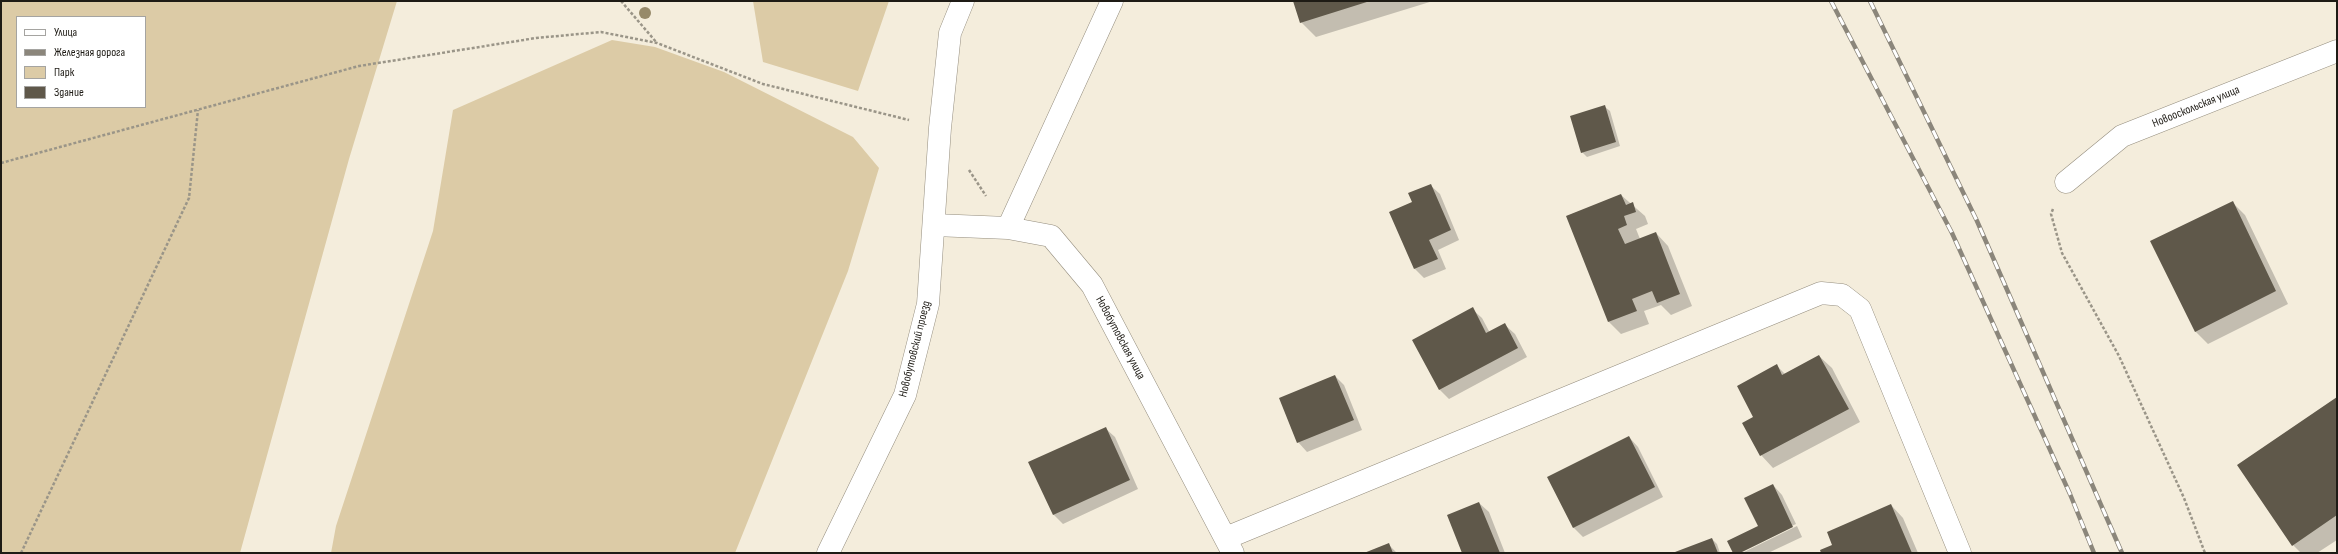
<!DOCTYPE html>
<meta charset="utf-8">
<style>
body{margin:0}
#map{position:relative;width:2338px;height:554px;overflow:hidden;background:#f4eddc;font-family:"Sofia Sans Condensed",sans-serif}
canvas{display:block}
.frame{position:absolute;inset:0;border:2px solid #1e1b15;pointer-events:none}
.legend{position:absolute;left:16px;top:16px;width:130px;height:92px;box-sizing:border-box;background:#fff;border:1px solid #a5a4a1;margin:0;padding:5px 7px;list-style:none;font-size:12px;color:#1e1b15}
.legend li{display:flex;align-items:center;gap:8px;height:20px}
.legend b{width:20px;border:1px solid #a5a4a1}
</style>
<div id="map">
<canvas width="2338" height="554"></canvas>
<div class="frame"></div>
<ul class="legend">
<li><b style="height:5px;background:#fff"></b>Улица</li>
<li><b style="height:5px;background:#8b867b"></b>Железная дорога</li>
<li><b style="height:11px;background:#dccba6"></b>Парк</li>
<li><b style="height:11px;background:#5f584a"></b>Здание</li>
</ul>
</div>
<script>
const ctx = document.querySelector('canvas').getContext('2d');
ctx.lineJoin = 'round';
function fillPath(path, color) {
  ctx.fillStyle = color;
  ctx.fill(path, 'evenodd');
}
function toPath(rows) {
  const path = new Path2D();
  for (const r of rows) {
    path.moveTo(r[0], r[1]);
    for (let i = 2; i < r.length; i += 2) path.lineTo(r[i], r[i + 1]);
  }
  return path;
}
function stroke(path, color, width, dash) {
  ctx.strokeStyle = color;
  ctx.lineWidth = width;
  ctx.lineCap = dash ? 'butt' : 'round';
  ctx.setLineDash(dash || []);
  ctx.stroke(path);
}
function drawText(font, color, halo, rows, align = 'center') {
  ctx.font = font + ' "Sofia Sans Condensed",sans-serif';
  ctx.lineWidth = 4;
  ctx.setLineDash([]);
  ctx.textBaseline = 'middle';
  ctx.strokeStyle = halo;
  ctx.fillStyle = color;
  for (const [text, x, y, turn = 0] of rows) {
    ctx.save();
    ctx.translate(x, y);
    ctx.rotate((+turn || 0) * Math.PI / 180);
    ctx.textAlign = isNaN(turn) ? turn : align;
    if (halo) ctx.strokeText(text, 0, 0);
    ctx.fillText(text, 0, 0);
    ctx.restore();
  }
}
const green = toPath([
 [1,1,397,1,349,159,240,553,1,553],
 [17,17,145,17,145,107,17,107],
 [753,1,889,1,858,91,763,62],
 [612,40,655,47,724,72,853,137,879,168,848,271,735,553,331,553,336,526,433,231,453,110]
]);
const shadow = toPath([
 [1294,1,1433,1,1316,37,1301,22],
 [1605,107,1610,111,1620,146,1587,157,1582,152],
 [1430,185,1440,194,1459,240,1438,250,1446,269,1424,278,1415,269,1390,213,1414,202],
 [1621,195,1645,216,1648,224,1636,229,1640,239,1656,233,1668,246,1692,306,1671,315,1661,305,1644,311,1649,324,1621,334,1609,322,1567,216],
 [2232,202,2245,215,2288,304,2208,344,2195,331],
 [1472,309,1482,318,1490,333,1505,325,1515,334,1527,357,1449,399,1440,390,1413,340],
 [1819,356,1832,368,1860,422,1773,468,1761,455,1755,417,1777,366,1785,374],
 [1335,376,1344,385,1362,430,1307,452,1298,442],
 [2337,398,2337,540,2317,553,2301,553,2293,545],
 [1105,428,1115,437,1138,489,1063,524,1053,514],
 [1629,437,1638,447,1663,497,1583,537,1574,528,1549,477],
 [1773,485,1782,495,1796,524,1734,553,1759,527],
 [1479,503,1489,512,1505,553,1463,553],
 [1891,505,1903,518,1918,553,1823,553],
 [1797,526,1802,537,1768,553,1742,553],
 [1712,539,1717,544,1720,553,1677,553],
 [1388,544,1397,553,1366,553]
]);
const building = toPath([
 [1293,1,1370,1,1300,23],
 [1605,105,1616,142,1581,153,1570,116],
 [1431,184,1451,230,1429,240,1438,259,1414,269,1389,212,1412,202,1408,193],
 [1621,194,1626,205,1633,202,1636,212,1624,216,1627,225,1618,229,1625,244,1656,232,1680,294,1657,303,1652,291,1632,299,1637,311,1608,322,1566,216],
 [2233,201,2276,291,2195,332,2150,241],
 [1473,307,1486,333,1505,323,1518,348,1439,390,1412,340],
 [1819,355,1849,409,1760,456,1742,423,1753,417,1737,386,1777,364,1782,375],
 [1335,375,1354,420,1297,443,1279,398],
 [2337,397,2337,515,2292,546,2237,465],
 [1106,427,1130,480,1053,515,1028,462],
 [1629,436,1655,487,1573,528,1547,477],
 [1773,484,1793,527,1740,553,1733,553,1727,541,1758,526,1744,498],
 [1479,502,1500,553,1462,553,1447,515],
 [1891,504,1912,553,1821,553,1820,550,1832,545,1827,532],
 [1712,538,1718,553,1676,553,1675,552],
 [1389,543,1393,553,1364,553]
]);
const path = toPath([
 [621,1,657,43],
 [1,163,359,66,536,38,601,32,657,43,763,84,909,120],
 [969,170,986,196],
 [2053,209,2051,214,2062,253,2119,356,2184,498,2205,553],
 [21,553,189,198,198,110]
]);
const minor = toPath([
 [2066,182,2122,136,2337,51],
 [934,225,1008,228,1051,236,1092,285,1233,553],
 [1008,228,1112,1],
 [1226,538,1821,293,1842,295,1860,309,1960,553]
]);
const tertiary = toPath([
 [828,553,905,395,928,304,940,128,950,33,963,1]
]);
const rail = toPath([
 [1831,1,1952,233,2070,494,2094,553],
 [1870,1,1977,221,2122,553]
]);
const trees = [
 [645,13]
];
const streetNames = [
 ["Новооскольская улица",2196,107,-22],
 ["Новобутовская улица",1120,338,62],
 ["Новобутовский проезд",915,349,-76]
];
fillPath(green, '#dccba6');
fillPath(shadow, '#0003');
fillPath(building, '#5f584a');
stroke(minor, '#948d7e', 23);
stroke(tertiary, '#948d7e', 23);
stroke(path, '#9a9588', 2.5, [3, 2]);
stroke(minor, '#fff', 22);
stroke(tertiary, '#fff', 22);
stroke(rail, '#8b867b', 4.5);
stroke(rail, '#fff', 3, [9]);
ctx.fillStyle = '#978a6a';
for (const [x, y] of trees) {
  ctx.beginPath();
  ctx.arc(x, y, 6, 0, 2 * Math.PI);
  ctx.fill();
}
drawText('12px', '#1e1b15', '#fff', streetNames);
</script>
